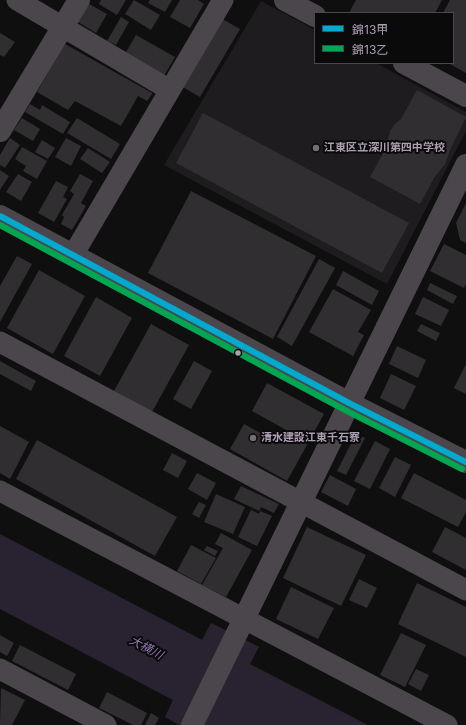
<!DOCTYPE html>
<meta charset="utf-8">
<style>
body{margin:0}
#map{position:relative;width:466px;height:725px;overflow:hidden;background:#100f10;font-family:Inter,"Noto Sans JP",sans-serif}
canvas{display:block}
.legend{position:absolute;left:314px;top:12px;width:140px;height:52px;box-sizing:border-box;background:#0b0a0b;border:1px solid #4c464e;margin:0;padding:5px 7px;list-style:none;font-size:12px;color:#ad9fb2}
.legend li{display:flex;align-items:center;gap:8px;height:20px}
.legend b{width:20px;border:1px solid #4c464e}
</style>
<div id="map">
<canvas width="466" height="725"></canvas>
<ul class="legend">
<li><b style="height:5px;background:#00a9ce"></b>錦13甲</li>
<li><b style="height:5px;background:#00a651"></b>錦13乙</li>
</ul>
</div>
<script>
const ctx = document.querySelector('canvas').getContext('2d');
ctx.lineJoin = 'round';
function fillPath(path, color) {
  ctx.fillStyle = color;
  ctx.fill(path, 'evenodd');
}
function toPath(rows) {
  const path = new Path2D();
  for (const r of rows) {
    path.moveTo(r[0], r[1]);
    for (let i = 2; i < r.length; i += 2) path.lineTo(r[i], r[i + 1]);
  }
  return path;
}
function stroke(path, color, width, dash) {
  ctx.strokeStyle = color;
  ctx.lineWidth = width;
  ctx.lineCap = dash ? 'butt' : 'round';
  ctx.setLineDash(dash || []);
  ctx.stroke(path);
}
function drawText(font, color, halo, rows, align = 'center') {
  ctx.font = font + ' Inter,"Noto Sans JP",sans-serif';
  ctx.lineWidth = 4;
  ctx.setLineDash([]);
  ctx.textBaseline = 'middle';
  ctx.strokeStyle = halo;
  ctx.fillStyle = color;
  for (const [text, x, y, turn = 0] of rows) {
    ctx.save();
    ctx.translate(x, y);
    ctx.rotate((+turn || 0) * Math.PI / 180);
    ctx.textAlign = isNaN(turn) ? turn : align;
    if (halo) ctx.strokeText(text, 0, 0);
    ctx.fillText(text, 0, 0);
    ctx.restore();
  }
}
const built = toPath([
 [261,1,315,30,315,63,376,63,466,112,466,131,387,284,164,165]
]);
const water = toPath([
 [0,534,202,640,211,623,259,647,250,664,368,725,179,725,165,717,173,700,0,609]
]);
const building = toPath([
 [101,0,126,0,117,15,99,4],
 [134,0,160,15,151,30,125,14],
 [150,0,172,0,165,12,148,3],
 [180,0,198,0,204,4,190,28,170,17],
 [356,0,442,0,435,13,349,13],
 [450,0,466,0,466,73,448,63,453,63,453,13,443,13],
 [89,4,107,14,96,33,78,22],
 [121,17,129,22,116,45,107,41],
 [219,17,240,29,200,97,179,85],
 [0,33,15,42,4,57,0,55],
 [136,35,175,57,164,76,125,54],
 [65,44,152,93,152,94,147,101,138,96,121,126,75,101,68,110,37,92],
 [417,90,466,117,451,148,445,164,434,178,420,204,370,177,386,148,390,131,395,124,401,119],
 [30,104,40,110,42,105,70,122,63,134,25,112],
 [203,113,409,223,382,273,176,163],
 [22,118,40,129,33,141,14,130],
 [77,118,120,144,111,159,67,133],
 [10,138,20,145,5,168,0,165,0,155],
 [66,138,81,146,71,166,55,157],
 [42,140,55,148,48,159,35,152],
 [22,147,47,161,37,179,23,171,26,166,15,159],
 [88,148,110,162,102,173,80,159],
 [0,170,9,176,0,190],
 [18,174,32,182,21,201,6,192],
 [80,174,93,181,81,203,86,206,72,230,61,224,64,217,62,215,74,194,70,191],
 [56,181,68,187,63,197,67,199,54,222,38,213],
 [191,191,316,256,273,339,148,273],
 [466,203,466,243,460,240,456,223],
 [444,244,466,255,466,284,464,288,430,271],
 [17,256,32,264,0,322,0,286],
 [319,259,335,268,292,346,277,337],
 [39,270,85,296,53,354,7,328],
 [343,271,379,291,372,305,336,285],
 [430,283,457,296,453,304,427,290],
 [333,289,371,310,358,332,364,335,353,356,309,332],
 [96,297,132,318,100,376,64,356],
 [423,297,449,310,441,326,415,314],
 [151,324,189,345,152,412,114,391],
 [421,324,440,333,436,341,417,331],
 [397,346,426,360,418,378,389,364],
 [0,361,36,381,31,391,0,374],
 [194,361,212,371,191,409,173,399],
 [466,364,466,394,454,388],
 [391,374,416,386,404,410,380,398],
 [267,383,324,414,287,481,230,449,244,424,281,444,288,431,252,411],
 [0,426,29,442,10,479,0,473],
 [356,434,365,438,346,475,337,471],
 [37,440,177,517,155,556,16,479],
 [375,441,390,449,370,489,354,481],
 [172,453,187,461,178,478,163,470],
 [395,457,411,465,395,497,379,488],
 [197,473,216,483,207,500,188,489],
 [414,473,466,500,466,512,458,527,401,498],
 [330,475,356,489,348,506,321,492],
 [241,486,279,504,274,513,261,507,259,511,234,499],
 [216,494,245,507,233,534,204,522],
 [199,502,206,505,199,518,192,514],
 [251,510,259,514,260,511,272,516,257,546,238,537],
 [307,527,366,555,341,606,283,578],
 [445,527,466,538,466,570,432,552],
 [221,533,252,550,226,597,202,585,223,548,215,544],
 [191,545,216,558,201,584,177,571],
 [207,546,218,551,215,556,204,550],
 [359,579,377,588,367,608,349,600],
 [417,583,466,607,466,657,398,624],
 [291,587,334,608,318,639,276,619],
 [401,633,426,645,405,687,380,675],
 [0,635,14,643,7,656,0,652],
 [20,645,76,674,68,690,12,661],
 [416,669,429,675,421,691,408,684],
 [1,688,25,700,12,725,0,725],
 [107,692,147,713,141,725,133,725,99,708],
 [151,713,159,718,155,725,145,725]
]);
const minor = toPath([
 [17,0,170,90],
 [73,255,223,0],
 [0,342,466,590],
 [0,491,447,725],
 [0,669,106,725]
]);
const tertiary = toPath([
 [285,0,315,16],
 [404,63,466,96],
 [0,131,79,0],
 [0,216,349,403,466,462],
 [192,725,466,165]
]);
const bus1 = toPath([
 [0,216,349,403,466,462]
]);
const bus2 = toPath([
 [0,225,345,410,462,469]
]);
const markers = [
 [316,148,4,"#766d79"],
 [238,353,3.5,"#ad9fb2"],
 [253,438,4,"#766d79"]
];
const poiNames = [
 ["江東区立深川第四中学校",324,148],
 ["清水建設江東千石寮",261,438]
];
const waterNames = [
 ["大横川",146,648,28]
];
fillPath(built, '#1e1c1e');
fillPath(water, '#292331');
fillPath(building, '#302e30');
stroke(minor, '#4b464c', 21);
stroke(tertiary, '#4b464c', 22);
stroke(bus1, '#00a9ce', 6);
stroke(bus2, '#00a651', 6);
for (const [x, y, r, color] of markers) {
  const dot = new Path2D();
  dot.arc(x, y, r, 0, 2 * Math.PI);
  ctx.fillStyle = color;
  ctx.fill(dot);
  stroke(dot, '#0b0a0b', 1.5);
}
drawText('bold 11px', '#ad9fb2', '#0b0a0b', poiNames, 'left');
drawText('italic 12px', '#9073b0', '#0b0a0b', waterNames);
</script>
